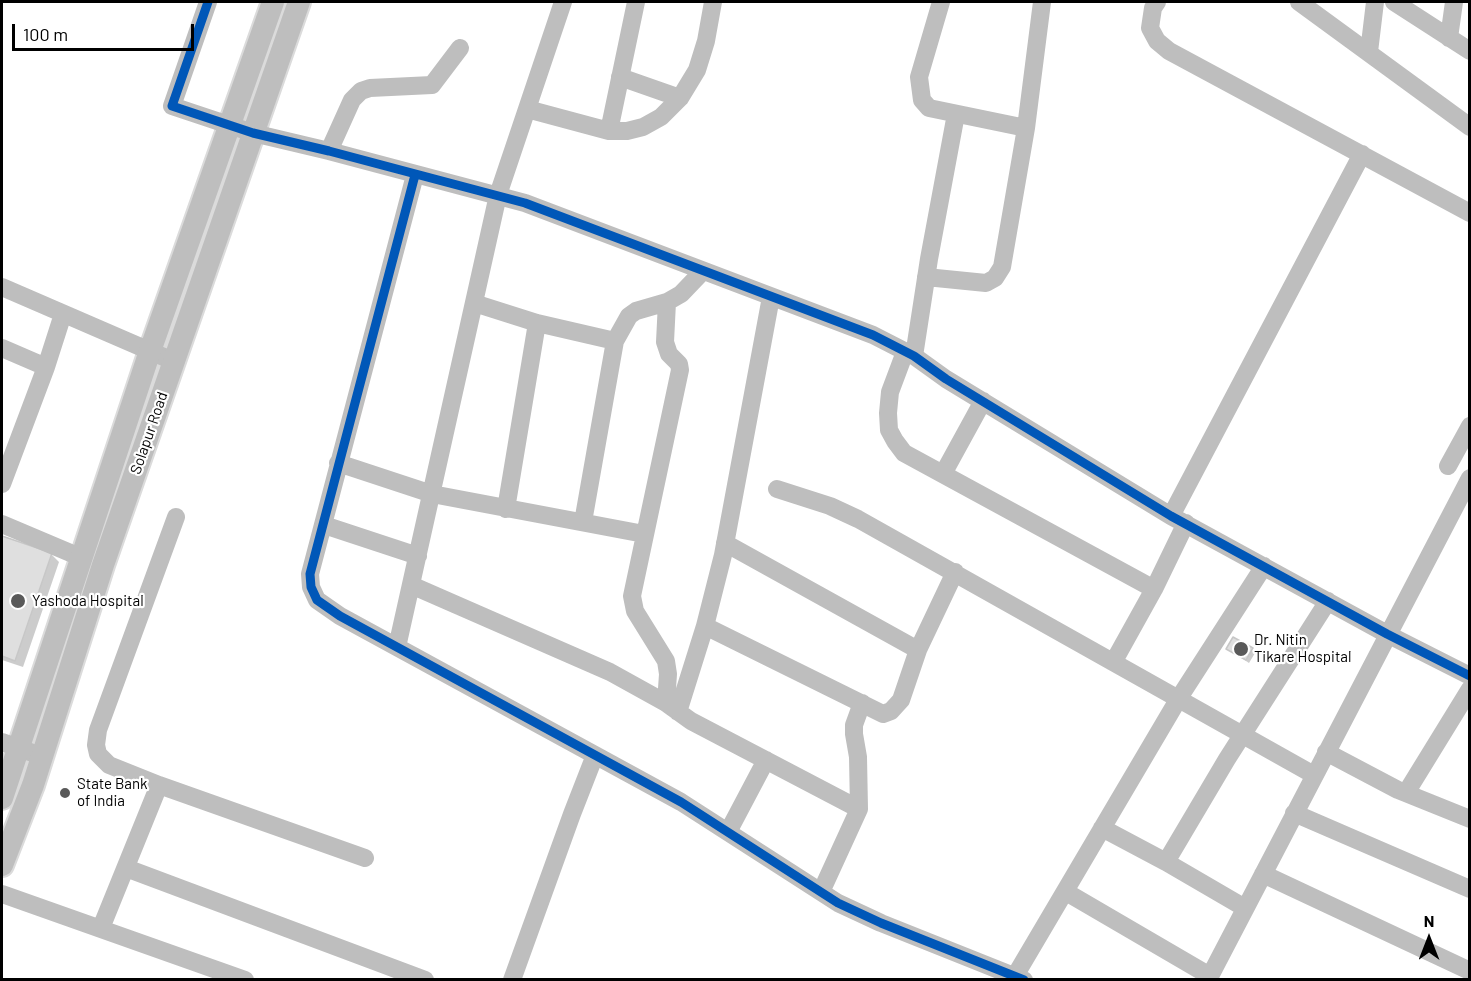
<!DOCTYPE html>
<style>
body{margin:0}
#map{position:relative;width:1471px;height:981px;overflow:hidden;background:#fff;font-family:Barlow,sans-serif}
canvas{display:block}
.frame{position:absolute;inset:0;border:3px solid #000;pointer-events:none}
.north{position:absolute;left:1399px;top:909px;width:60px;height:60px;-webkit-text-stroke:4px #fff;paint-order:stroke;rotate:0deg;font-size:16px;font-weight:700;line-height:24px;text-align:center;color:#000}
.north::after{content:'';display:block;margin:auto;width:21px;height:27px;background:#000;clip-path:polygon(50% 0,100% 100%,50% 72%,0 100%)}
.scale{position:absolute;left:12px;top:24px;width:182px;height:27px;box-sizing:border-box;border:3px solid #000;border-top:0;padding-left:8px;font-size:18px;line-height:21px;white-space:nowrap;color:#000;-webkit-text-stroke:4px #fff;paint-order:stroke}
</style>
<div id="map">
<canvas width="1471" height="981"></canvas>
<div class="frame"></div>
<div class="north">N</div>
<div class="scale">100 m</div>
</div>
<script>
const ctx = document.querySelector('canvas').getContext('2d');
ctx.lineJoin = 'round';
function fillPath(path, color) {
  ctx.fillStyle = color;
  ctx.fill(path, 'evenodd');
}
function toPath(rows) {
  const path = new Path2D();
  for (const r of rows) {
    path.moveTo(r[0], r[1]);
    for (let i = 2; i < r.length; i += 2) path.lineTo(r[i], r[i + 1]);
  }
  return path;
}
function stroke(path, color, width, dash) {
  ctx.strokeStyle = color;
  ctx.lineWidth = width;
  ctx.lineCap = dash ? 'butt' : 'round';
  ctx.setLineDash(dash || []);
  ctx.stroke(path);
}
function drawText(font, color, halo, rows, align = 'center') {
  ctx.font = font + ' Barlow,sans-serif';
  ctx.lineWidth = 4.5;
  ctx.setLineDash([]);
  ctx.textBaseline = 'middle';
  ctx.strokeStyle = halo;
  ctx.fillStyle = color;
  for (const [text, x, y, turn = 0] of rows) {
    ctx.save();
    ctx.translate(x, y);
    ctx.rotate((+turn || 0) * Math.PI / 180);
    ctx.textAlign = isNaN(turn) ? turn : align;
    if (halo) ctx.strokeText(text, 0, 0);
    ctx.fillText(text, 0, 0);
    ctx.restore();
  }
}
const shadow = toPath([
 [2,537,51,554,59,562,23,667,2,660],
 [1228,649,1252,650,1255,653,1249,663]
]);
const building = toPath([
 [2,536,52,553,15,661,2,656,2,536],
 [1233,637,1253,648,1246,660,1226,649,1233,637]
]);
const minor = toPath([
 [208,2,172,106,253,133,329,151,525,203,873,335,914,356,946,379,1171,516,1387,634,1470,676],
 [941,2,919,77,922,100,929,108,1026,128],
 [1157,2,1153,8,1150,28,1157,41,1169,51,1470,213],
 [1299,2,1470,127],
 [1394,2,1470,51],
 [1449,38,1454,2],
 [1369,52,1375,2],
 [620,77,680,98],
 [527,109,609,131,627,131,643,127,661,117,680,98,697,70,706,41,713,2],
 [609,131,636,2],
 [329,151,352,100,361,91,370,88,432,85,460,48],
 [415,175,310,574,311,587,317,600,340,616,681,802,838,903,881,923,1024,980],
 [926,277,986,283,995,278,1002,267,1026,128,1042,2],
 [2,287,173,361],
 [474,303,537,323,615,341,629,316,636,311,667,302,681,294,703,271],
 [2,348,46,367],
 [905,352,890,392,888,413,889,430,895,441,904,453,1154,589],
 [914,356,929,259,956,114],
 [338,463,432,494,644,534],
 [1448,466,1470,426],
 [943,474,983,401],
 [2,484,46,367,63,314],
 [777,489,830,506,858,519,1314,775],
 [506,509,537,323],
 [1171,516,1362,154],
 [176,517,98,730,96,745,98,754,109,765,159,785,365,858],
 [583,522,615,341],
 [2,524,80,557],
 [324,525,418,556],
 [725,543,918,650],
 [411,585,610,672,666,703,691,721,859,809],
 [705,626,883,714,891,711,901,700,918,650,955,572],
 [397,647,498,195,563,2],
 [1114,661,1154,589,1186,523],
 [666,703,668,674,666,661,635,611,632,596,680,370,679,364,669,354,665,342,667,302],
 [678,712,705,626,723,555,771,297],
 [2,742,41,756],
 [1326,752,1398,790,1470,819],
 [1406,793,1470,689],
 [1294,813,1470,889],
 [1102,828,1166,862,1245,908],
 [728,832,766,760],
 [1166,862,1227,759,1328,601],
 [126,868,425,980],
 [1263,874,1470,971],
 [821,892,859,809,858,757,854,734,854,725,862,703],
 [1066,892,1210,976],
 [2,894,245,980],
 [101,928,159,785],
 [1015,976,1179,698,1264,566],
 [512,980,572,814,595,755],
 [1208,980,1470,478]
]);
const major = toPath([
 [2,798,150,351,273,2],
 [2,865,33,785,103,565,299,2]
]);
const cycleway = toPath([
 [208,2,172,106,253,133,329,151,525,203,873,335,914,356,946,379,1171,516,1387,634,1470,676],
 [415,175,310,574,311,587,317,600,340,616,681,802,838,903,881,923,1024,980]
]);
const markers = [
 [18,601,8,"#595959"],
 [1241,649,8,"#595959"],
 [65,793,6,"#595959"]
];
const streetNames = [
 ["Solapur Road",149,433,-71]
];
const poiNames = [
 ["Yashoda Hospital",32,601],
 ["Dr. Nitin",1254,640],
 ["Tikare Hospital",1254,657],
 ["State Bank",77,784],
 ["of India",77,801]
];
fillPath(shadow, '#0003');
fillPath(building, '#dfdfdf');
stroke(building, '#c7c7c7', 1.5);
stroke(major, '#dbdbdb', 26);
stroke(minor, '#bebebe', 18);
stroke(major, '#bebebe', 22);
stroke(cycleway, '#0057b8', 9);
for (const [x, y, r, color] of markers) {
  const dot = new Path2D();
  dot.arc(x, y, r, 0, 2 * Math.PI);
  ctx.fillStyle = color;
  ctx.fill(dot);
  stroke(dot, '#fff', 2);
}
drawText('15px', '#000', '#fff', streetNames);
drawText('15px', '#000', '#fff', poiNames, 'left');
</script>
